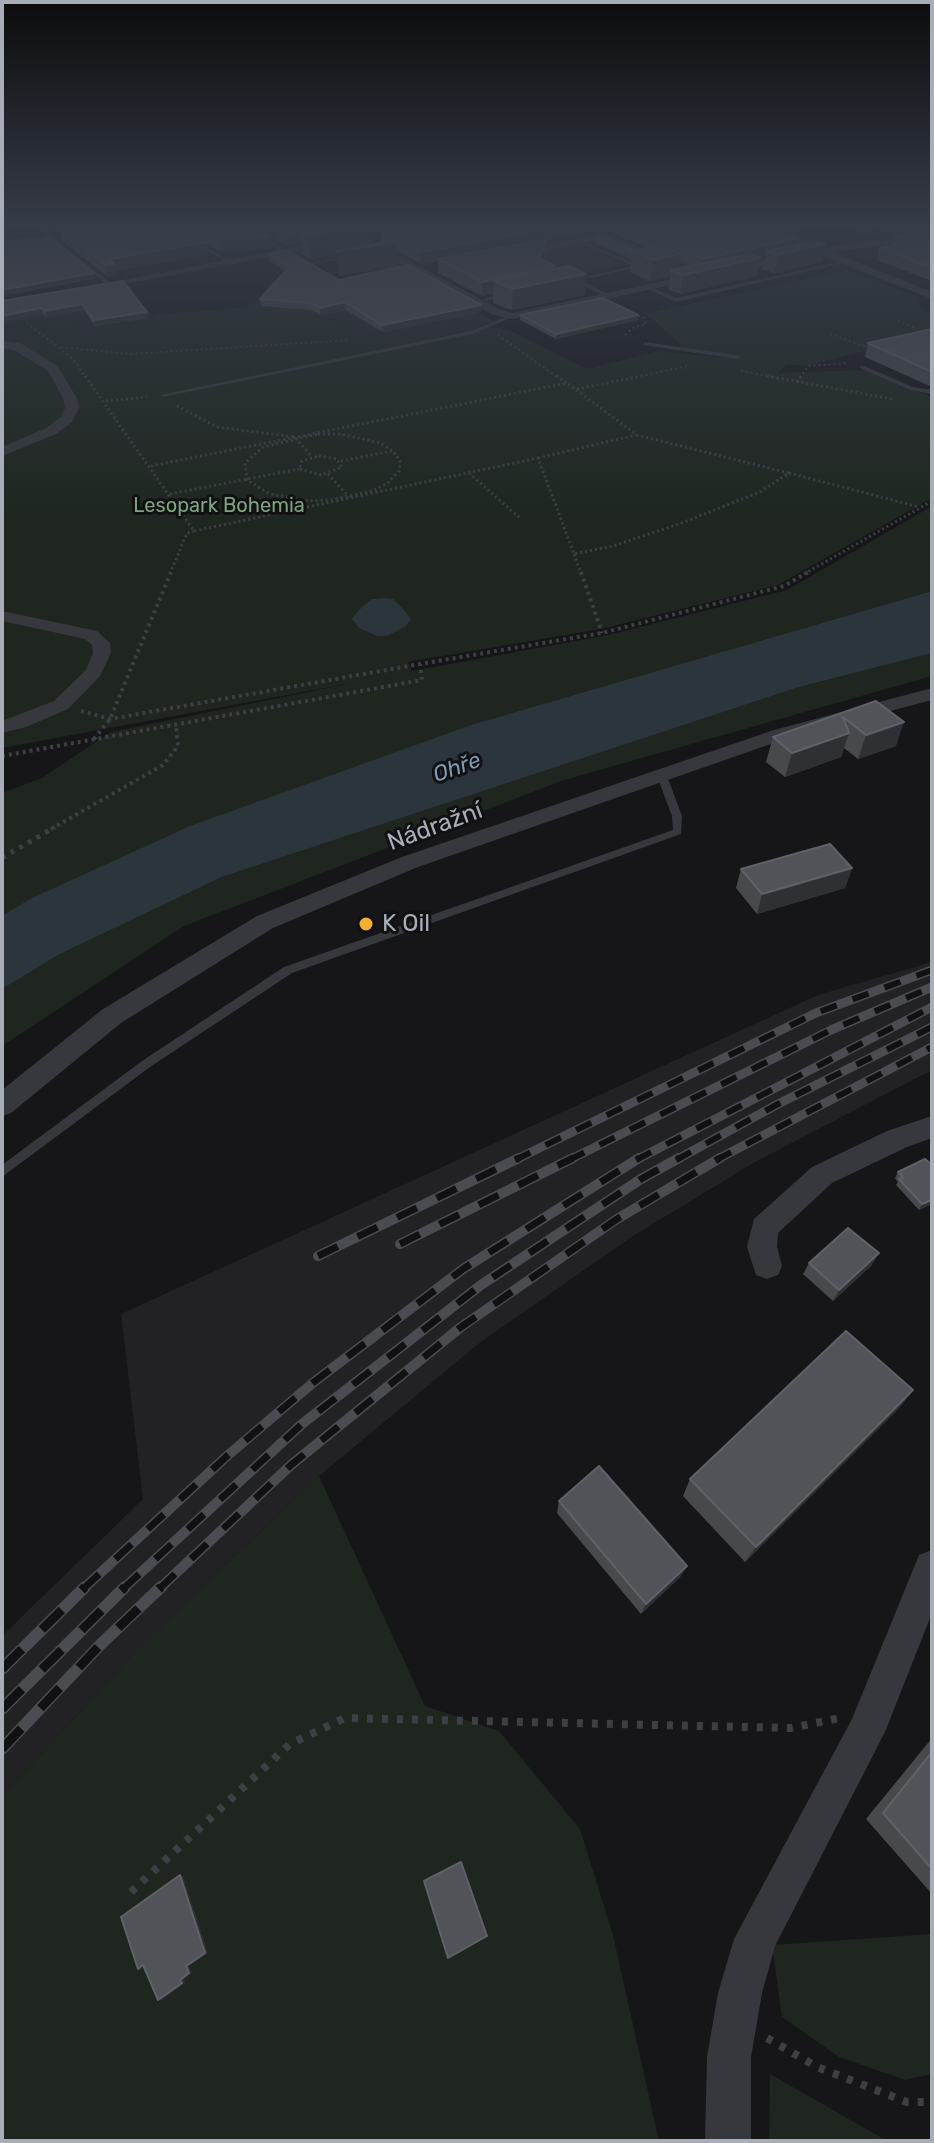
<!DOCTYPE html>
<meta charset="utf-8">
<style>
body{margin:0}
#map{position:relative;width:934px;height:2143px;overflow:hidden;background:#161618;font-family:Rubik,sans-serif}
canvas{display:block}
.frame{position:absolute;inset:0;border:4px solid #a8adb8;pointer-events:none}
</style>
<div id="map">
<canvas width="934" height="2143"></canvas>
<div class="frame"></div>
</div>
<script>
const ctx = document.querySelector('canvas').getContext('2d');
ctx.lineJoin = 'round';
function fillPath(path, color) {
  ctx.fillStyle = color;
  ctx.fill(path, 'evenodd');
}
function toPath(rows) {
  const path = new Path2D();
  for (const r of rows) {
    path.moveTo(r[0], r[1]);
    for (let i = 2; i < r.length; i += 2) path.lineTo(r[i], r[i + 1]);
  }
  return path;
}
function stroke(path, color, width, dash) {
  ctx.strokeStyle = color;
  ctx.lineWidth = width;
  ctx.lineCap = dash ? 'butt' : 'round';
  ctx.setLineDash(dash || []);
  ctx.stroke(path);
}
function drawText(font, color, halo, rows, align = 'center') {
  ctx.font = font + ' Rubik,sans-serif';
  ctx.lineWidth = 6;
  ctx.setLineDash([]);
  ctx.textBaseline = 'middle';
  ctx.strokeStyle = halo;
  ctx.fillStyle = color;
  for (const [text, x, y, turn = 0] of rows) {
    ctx.save();
    ctx.translate(x, y);
    ctx.rotate((+turn || 0) * Math.PI / 180);
    ctx.textAlign = isNaN(turn) ? turn : align;
    if (halo) ctx.strokeText(text, 0, 0);
    ctx.fillText(text, 0, 0);
    ctx.restore();
  }
}
const built = toPath([
 [579,244,628,265,577,275,463,267],
 [410,276,495,322,444,330,383,335,363,332,338,320,245,307,269,296],
 [126,284,155,320,81,329,72,316,2,327,2,307],
 [932,962,932,1070,755,1162,633,1236,482,1341,319,1476,142,1644,2,1797,2,1636,143,1499,121,1314,818,995]
]);
const green = toPath([
 [847,270,917,297,922,310,932,315,932,334,806,366,787,364,778,373,864,370,932,397,932,498,778,585,601,629,408,662,412,671,608,635,787,590,932,506,932,591,474,724,2,917,2,793,42,778,111,732,357,682,2,748,2,327,73,316,82,329,155,320,152,315,245,307,338,320,363,332,384,335,483,324,492,330,494,327,509,330,587,369,659,351,730,358,684,348,652,318,644,314],
 [932,653,932,676,564,780,184,926,2,1046,2,989,60,954,222,877,796,688],
 [319,1476,425,1706,499,1731,580,1829,613,1935,659,2141,2,2141,2,1797,142,1644],
 [932,1934,932,2074,905,2080,839,2057,782,2017,772,1945],
 [770,2074,882,2138,894,2141,769,2141]
]);
const water = toPath([
 [932,591,932,653,796,688,222,877,60,954,2,989,2,916,30,899,190,826,474,724],
 [386,598,393,599,407,613,411,620,406,626,387,636,377,636,359,628,352,619,359,610,372,599]
]);
const pathFar4 = toPath([
 [898,321,928,333],
 [27,323,73,359,86,378],
 [830,334,870,348],
 [498,335,559,378],
 [625,335,634,327,646,324,644,318,634,314],
 [61,347,129,354,350,340],
 [741,371,778,378],
 [631,378,688,366],
 [800,378,808,366,848,363]
]);
const pathFar3 = toPath([
 [85,376,194,531,538,458,574,554,613,546,679,524,760,492,789,473,637,435,567,383],
 [767,376,892,399],
 [797,382,801,376],
 [577,389,641,376],
 [106,401,147,397],
 [177,406,217,427,295,437,312,457],
 [318,434,340,434,380,443,393,451,400,461,399,471,389,482,373,491,329,500,308,501,270,494,247,480,245,463,263,447,318,434],
 [319,456,337,459,342,467,321,475,299,469,302,461,319,456],
 [538,458,636,435],
 [341,461,392,451],
 [151,466,567,383,557,376],
 [469,473,521,519],
 [789,473,919,507],
 [328,474,349,497],
 [170,494,299,469],
 [574,554,581,574],
 [170,574,187,533,194,531],
 [804,574,932,501]
]);
const pathFar2 = toPath([
 [581,572,602,633],
 [81,711,110,719,420,664],
 [94,739,110,719,171,572],
 [2,756,422,680,420,664,602,633,784,586,808,572],
 [51,829,163,765,178,746,176,726]
]);
const pathFar1 = toPath([
 [2,858,55,827]
]);
const path = toPath([
 [131,1892,290,1744,345,1718,791,1728,840,1718],
 [767,2038,817,2067,907,2102,932,2102]
]);
const lane = toPath([
 [33,225,38,225,111,283,111,285,107,285,33,225],
 [167,225,172,225,230,261,226,262,167,225],
 [240,225,245,225,296,257,292,258,240,225],
 [890,230,911,239,907,240,889,232,822,239,820,238,890,230],
 [580,240,638,265,646,264,648,265,580,280,613,297,608,298,575,281,567,281,633,266,578,242,580,240],
 [352,255,354,257,308,265,306,264,352,255],
 [846,260,848,262,676,302,645,288,650,287,676,298,846,260],
 [352,268,354,270,325,275,323,274,352,268],
 [509,292,511,295,486,301,483,299,509,292],
 [510,315,515,316,473,334,163,397,160,395,471,331,510,315],
 [645,342,737,355,740,357,737,359,643,345,645,342],
 [860,366,864,366,913,387,932,390,932,394,910,390,860,368,860,366],
 [662,773,667,776,682,816,681,834,292,973,150,1067,2,1177,2,1165,142,1061,284,967,673,830,672,816,657,776,662,773]
]);
const street = toPath([
 [330,225,342,225,499,309,512,313,810,250,770,225,782,225,821,248,932,233,932,239,832,252,932,292,932,299,818,254,512,319,491,314,330,225],
 [589,226,675,262,676,264,667,266,604,239,514,257,509,254,594,235,584,229,589,226],
 [55,236,56,238,51,241,2,246,2,240,55,236],
 [336,239,341,242,340,244,87,291,81,288,336,239],
 [2,340,22,344,57,366,77,398,79,408,72,422,56,434,2,456,2,447,46,428,61,417,65,408,63,398,48,371,14,350,2,348,2,340],
 [2,611,97,631,110,643,111,653,100,676,68,709,26,727,2,733,2,721,54,701,86,670,93,653,92,645,85,639,2,621,2,611],
 [932,688,932,700,788,738,418,867,273,928,121,1023,11,1113,2,1116,2,1090,103,1009,257,916,402,857,774,730,932,688],
 [932,1116,932,1138,907,1147,832,1183,778,1233,777,1247,782,1266,778,1275,767,1279,756,1275,747,1247,754,1219,812,1167,887,1131,932,1116],
 [932,1550,932,1613,885,1732,775,1946,762,1993,751,2057,751,2141,705,2141,707,2057,718,1993,734,1939,852,1719,919,1555,932,1550]
]);
const railFar2 = toPath([
 [515,1160,816,1013,932,970],
 [569,1160,831,1030,932,987],
 [636,1160,932,1007],
 [676,1160,778,1104,932,1027],
 [716,1160,932,1047]
]);
const railFar1 = toPath([
 [400,1244,573,1158],
 [318,1256,519,1158],
 [83,1589,227,1456,314,1382,463,1269,639,1158],
 [123,1589,302,1424,481,1285,641,1179,679,1158],
 [159,1589,291,1465,461,1327,617,1219,720,1158]
]);
const rail = toPath([
 [2,1669,85,1587],
 [2,1709,125,1587],
 [2,1749,100,1645,161,1587]
]);
const wall = toPath([
 [48,225,259,225,253,226,265,233,265,225,587,225,586,234,548,240,547,253,544,261,555,266,555,269,585,295,512,310,493,303,493,294,482,296,438,273,438,261,421,264,397,251,398,266,339,276,337,254,310,259,303,255,302,242,286,245,277,240,276,231,266,233,272,248,221,252,206,243,208,254,115,271,116,276,108,277,62,241,60,232,57,232],
 [388,230,380,231,381,242,366,245,366,233],
 [594,225,776,225,775,232,773,232,792,245,825,244,821,262,774,273,762,269,765,257,760,258,757,276,680,294,668,289,670,277,650,281,630,272,631,259,596,244,596,239,635,251,648,248],
 [681,262,690,266,680,268],
 [788,225,844,225,796,230],
 [845,225,932,225,932,281,877,260,880,248,892,246,894,236,906,234,890,227,857,231],
 [268,254,339,280,481,312,383,332,346,310,320,315,312,310,261,306,260,299,285,271,269,261],
 [123,281,148,318,95,326,84,310,46,317,43,314,2,301],
 [520,315,638,320,556,339,520,320],
 [932,329,932,387,865,357,868,343],
 [876,701,896,746,858,759,844,748,841,757,785,777,766,762,773,737],
 [852,868,845,888,757,914,736,888,741,869],
 [931,1164,932,1164,932,1204,919,1210,896,1185,898,1182,895,1178,898,1172],
 [809,1263,872,1265,833,1301,803,1274],
 [913,1390,899,1408,745,1562,683,1496,690,1479],
 [559,1501,687,1566,680,1577,641,1614,557,1513],
 [932,1738,932,1894,866,1819]
]);
const shadedWall = toPath([
 [55,225,115,225,59,229,60,232,57,232],
 [265,225,315,225,275,228,276,231,265,233],
 [362,225,437,225,366,233,366,247,396,242,398,266,339,276,337,254,310,259,307,235,301,231,302,242,286,245,285,234,328,226],
 [570,225,587,225,586,234,548,240,547,253,540,269,555,266,554,280,586,274,585,295,512,310,513,289,494,281,493,294,482,296,482,282,438,259,438,261,421,264,421,252],
 [749,225,776,225,775,232,747,234],
 [797,225,844,225,796,230],
 [858,225,890,225,890,227,857,231],
 [908,225,932,225,932,230,906,234],
 [271,236,272,248,221,252,220,240],
 [794,239,791,251,766,251,765,257,701,271,703,259],
 [206,242,208,254,115,271,116,276,108,277,106,265,110,259],
 [825,244,821,262,774,273,778,255],
 [682,254,679,274,671,270,670,277,650,281,653,260],
 [760,258,757,276,680,294,683,275],
 [94,273,96,279,2,296,2,290],
 [345,302,346,310,320,315,320,308],
 [82,304,84,310,46,317,45,311],
 [481,305,481,312,383,332,382,325],
 [41,308,43,314,2,322,2,316],
 [147,312,148,318,95,326,94,320],
 [638,315,638,320,556,339,556,334],
 [904,722,896,746,858,759,866,735],
 [849,733,841,757,785,777,792,753],
 [852,868,845,888,757,914,762,894],
 [932,1200,932,1204,919,1210,922,1204],
 [879,1253,872,1265,833,1301,839,1290],
 [913,1390,899,1408,745,1562,756,1547],
 [687,1566,680,1577,641,1614,646,1604],
 [180,1875,183,1876,208,1953,189,1966,192,1973,184,1979,185,1983,162,2000,158,2000,180,1980]
]);
const building = toPath([
 [83,225,178,225,206,242,110,259,113,264,106,265,59,229,83,225],
 [194,225,252,225,271,236,220,240,194,225],
 [293,225,334,225,285,234,275,228,293,225],
 [335,225,365,226,307,235,301,231,335,225],
 [431,225,570,225,421,252,380,231,431,225],
 [622,225,755,225,794,239,703,259,622,225],
 [932,230,932,268,880,248,909,242,894,236,932,230],
 [385,236,396,242,337,251,384,242,385,236],
 [604,237,635,251,632,251,632,254,596,239,604,237],
 [50,238,94,273,2,290,2,242,50,238],
 [548,239,539,258,555,266,482,282,438,259,548,239],
 [815,241,825,244,778,255,766,251,815,241],
 [661,245,682,254,653,260,632,251,661,245],
 [288,251,339,280,408,265,481,305,382,325,345,302,320,308,311,303,260,299,289,267,268,254,288,251],
 [749,254,760,258,683,275,671,270,749,254],
 [569,266,586,274,513,289,494,281,569,266],
 [123,281,147,312,94,320,82,304,45,311,41,308,2,316,2,301,123,281],
 [603,298,638,315,556,334,520,315,603,298],
 [932,329,932,372,868,343,932,329],
 [876,701,904,722,866,735,843,717,849,733,792,753,773,737,876,701],
 [830,844,852,868,762,894,741,869,830,844],
 [925,1159,931,1164,932,1164,932,1200,922,1204,899,1179,903,1177,898,1172,925,1159],
 [848,1228,879,1253,839,1290,809,1263,848,1228],
 [846,1331,913,1390,756,1547,690,1479,846,1331],
 [599,1466,687,1566,646,1604,559,1501,599,1466],
 [932,1752,932,1869,883,1813,932,1752],
 [461,1862,487,1936,448,1958,424,1881,461,1862],
 [180,1875,205,1953,186,1966,189,1973,180,1980,182,1983,158,2000,143,1965,138,1969,121,1917,180,1875]
]);
const markers = [
 [366,924,8,"#f2b134"]
];
const farParknames = [
 ["Lesopark Bohemia",219,506]
];
const farWaternames = [
 ["Ohře",457,768,-20]
];
const streetNames = [
 ["Nádražní",435,827,-20]
];
const poiNames = [
 ["K Oil",382,924]
];
fillPath(built, '#222225');
fillPath(green, '#1e261f');
fillPath(water, '#2c353c');
stroke(pathFar4, '#3d3f44', 2, [2, 3]);
stroke(pathFar3, '#3d3f44', 3, [2, 3]);
stroke(pathFar2, '#3d3f44', 4, [3, 4]);
stroke(pathFar1, '#3d3f44', 5, [4, 6]);
stroke(path, '#3d3f44', 8, [6, 9]);
fillPath(lane, '#37383d');
fillPath(street, '#37383d');
stroke(railFar2, '#4a4c52', 9);
stroke(railFar1, '#4a4c52', 10);
stroke(rail, '#4a4c52', 12);
stroke(railFar2, '#111113', 6, [17]);
stroke(railFar1, '#111113', 7, [22]);
stroke(rail, '#111113', 9, [28]);
fillPath(wall, '#47494d');
fillPath(shadedWall, '#2f3033');
fillPath(building, '#525359');
stroke(building, '#5f6168', 2);
const sky = ctx.createLinearGradient(0, 0, 0, 525);
sky.addColorStop(0, '#0c0c0d');
sky.addColorStop(0.43, '#363c48');
sky.addColorStop(1, '#363c4800');
ctx.fillStyle = sky;
ctx.fillRect(0, 0, 934, 525);
for (const [x, y, r, color] of markers) {
  const dot = new Path2D();
  dot.arc(x, y, r, 0, 2 * Math.PI);
  ctx.fillStyle = color;
  ctx.fill(dot);
  stroke(dot, '#111113', 3);
}
drawText('20px', '#7fa381', '#111113', farParknames);
drawText('italic 22px', '#7f9bb3', '#111113', farWaternames);
drawText('24px', '#a8adb8', '#111113', streetNames);
drawText('24px', '#a8adb8', '#111113', poiNames, 'left');
</script>
